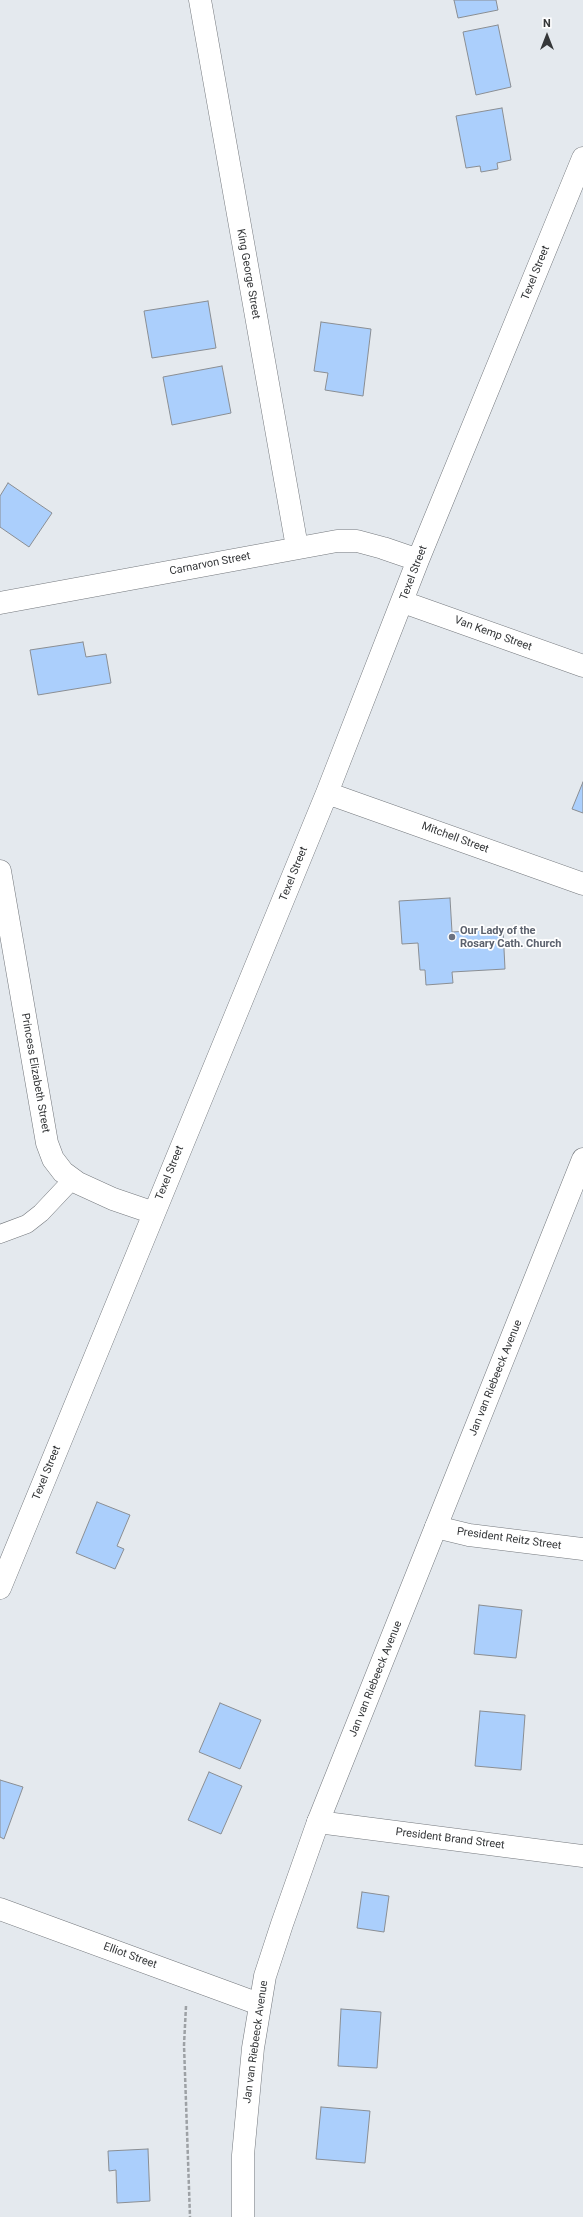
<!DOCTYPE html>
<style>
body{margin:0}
#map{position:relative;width:583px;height:2217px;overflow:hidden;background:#e4e9ee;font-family:Roboto,sans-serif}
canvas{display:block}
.north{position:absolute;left:527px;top:16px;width:40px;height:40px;-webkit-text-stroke:3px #fff;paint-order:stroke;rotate:0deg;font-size:11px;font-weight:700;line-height:16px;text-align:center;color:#353739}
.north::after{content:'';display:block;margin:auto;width:14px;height:18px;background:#353739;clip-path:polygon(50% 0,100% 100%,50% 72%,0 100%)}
</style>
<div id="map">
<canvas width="583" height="2217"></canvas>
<div class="north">N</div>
</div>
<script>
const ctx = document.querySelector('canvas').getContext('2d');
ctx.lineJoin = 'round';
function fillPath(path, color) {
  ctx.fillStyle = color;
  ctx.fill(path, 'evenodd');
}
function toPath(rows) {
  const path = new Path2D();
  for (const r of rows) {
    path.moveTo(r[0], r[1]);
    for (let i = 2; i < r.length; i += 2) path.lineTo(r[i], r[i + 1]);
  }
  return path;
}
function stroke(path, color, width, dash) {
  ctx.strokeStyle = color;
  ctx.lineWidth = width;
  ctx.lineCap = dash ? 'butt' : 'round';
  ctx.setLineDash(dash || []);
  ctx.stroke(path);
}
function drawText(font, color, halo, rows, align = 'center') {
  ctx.font = font + ' Roboto,sans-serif';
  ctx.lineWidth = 3.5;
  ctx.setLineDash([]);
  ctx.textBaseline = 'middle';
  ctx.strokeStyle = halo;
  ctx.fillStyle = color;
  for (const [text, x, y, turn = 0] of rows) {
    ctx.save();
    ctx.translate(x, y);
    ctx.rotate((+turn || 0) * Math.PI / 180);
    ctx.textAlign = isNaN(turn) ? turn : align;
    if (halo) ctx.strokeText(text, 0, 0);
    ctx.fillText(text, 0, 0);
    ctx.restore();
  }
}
const building = toPath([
 [454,0,496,0,498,10,458,18,454,0],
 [498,25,511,87,476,95,463,32,498,25],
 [502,108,511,160,497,163,498,169,481,172,480,166,466,168,456,116,502,108],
 [208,301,216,348,152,358,144,311,208,301],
 [321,322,371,329,363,396,325,390,328,373,314,371,321,322],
 [222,366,231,413,172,425,163,377,222,366],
 [8,483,52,513,29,547,0,527,0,496,8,483],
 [83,642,86,657,106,654,111,683,38,695,30,650,83,642],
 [583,782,583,813,572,809,583,782],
 [450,898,452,932,503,929,505,969,452,972,453,983,426,985,425,970,420,970,418,943,402,944,399,901,450,898],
 [97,1502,130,1515,117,1546,124,1549,115,1569,76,1553,97,1502],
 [479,1605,522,1610,516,1658,474,1654,479,1605],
 [220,1703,261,1720,240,1769,199,1752,220,1703],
 [480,1711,525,1715,521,1770,475,1766,480,1711],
 [209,1772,242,1786,221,1834,188,1820,209,1772],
 [0,1780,23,1787,4,1839,0,1837,0,1780],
 [362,1892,389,1896,384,1932,357,1928,362,1892],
 [341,2009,381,2012,377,2068,338,2066,341,2009],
 [321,2107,370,2111,365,2163,316,2159,321,2107],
 [148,2149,150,2201,117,2203,116,2170,109,2171,108,2151,148,2149]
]);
const path = toPath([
 [186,2006,184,2045,190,2217]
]);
const service = toPath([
 [0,1234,27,1224,41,1213,73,1179]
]);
const minor = toPath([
 [200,0,297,547],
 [403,602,583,666],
 [0,603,337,541,357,541,383,548,418,560],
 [327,793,583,884],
 [0,871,47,1143,53,1159,63,1172,78,1183,113,1199,154,1213],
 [436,1527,469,1535,583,1549],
 [0,1588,327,793,418,560,583,158],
 [318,1822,583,1856],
 [0,1909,259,2004]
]);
const tertiary = toPath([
 [243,2217,243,2155,253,2048,265,1976,282,1924,318,1822,583,1159]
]);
const markers = [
 [452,937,4,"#6b7280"]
];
const streetNames = [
 ["Texel Street",536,273,-68],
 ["King George Street",248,274,80],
 ["Carnarvon Street",210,564,-11],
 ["Texel Street",414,573,-69],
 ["Van Kemp Street",493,634,20],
 ["Mitchell Street",455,838,20],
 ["Texel Street",294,874,-68],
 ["Princess Elizabeth Street",35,1073,80],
 ["Texel Street",170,1173,-68],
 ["Jan van Riebeeck Avenue",496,1378,-68],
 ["Texel Street",47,1473,-68],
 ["President Reitz Street",509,1539,8],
 ["Jan van Riebeeck Avenue",376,1679,-68],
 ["President Brand Street",450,1839,7],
 ["Elliot Street",130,1956,20],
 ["Jan van Riebeeck Avenue",256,2042,-82]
];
const worshipNames = [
 ["Our Lady of the",460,931],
 ["Rosary Cath. Church",460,944]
];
fillPath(building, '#abcffc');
stroke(building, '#8a8e93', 1);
stroke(service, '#74787d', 19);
stroke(minor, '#74787d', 23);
stroke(tertiary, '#74787d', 23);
stroke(path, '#9da1a5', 2.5, [4, 2]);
stroke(service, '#fff', 18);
stroke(minor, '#fff', 22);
stroke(tertiary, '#fff', 22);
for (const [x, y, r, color] of markers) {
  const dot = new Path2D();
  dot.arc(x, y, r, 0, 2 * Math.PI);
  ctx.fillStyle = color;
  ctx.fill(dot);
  stroke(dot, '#fff', 1.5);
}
drawText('11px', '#353739', '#fff', streetNames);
drawText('bold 11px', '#5b616d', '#fff', worshipNames, 'left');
</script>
